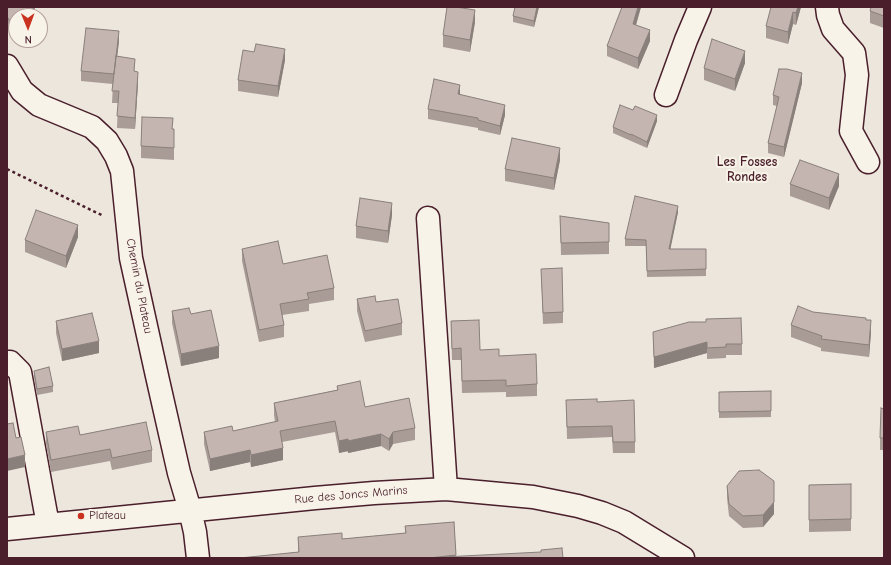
<!DOCTYPE html>
<style>
body{margin:0}
#map{position:relative;width:891px;height:565px;overflow:hidden;background:#ece6dd;font-family:"Comic Neue",sans-serif}
canvas{display:block}
.frame{position:absolute;inset:0;border:8px solid #4a1f2b;pointer-events:none}
.north{position:absolute;left:8px;top:8px;width:40px;height:40px;box-sizing:border-box;background:#f7f3e8;border:1px solid #b29e9c;border-radius:50%;rotate:179deg;font-size:11px;font-weight:700;line-height:16px;text-align:center;color:#4a1f2b}
.north::after{content:'';display:block;margin:auto;width:14px;height:18px;background:#c8321e;clip-path:polygon(50% 0,100% 100%,50% 72%,0 100%)}
</style>
<div id="map">
<canvas width="891" height="565"></canvas>
<div class="frame"></div>
<div class="north">N</div>
</div>
<script>
const ctx = document.querySelector('canvas').getContext('2d');
ctx.lineJoin = 'round';
function toPath(rows) {
  const path = new Path2D();
  for (const r of rows) {
    path.moveTo(r[0], r[1]);
    for (let i = 2; i < r.length; i += 2) path.lineTo(r[i], r[i + 1]);
  }
  return path;
}
function stroke(path, color, width, dash) {
  ctx.strokeStyle = color;
  ctx.lineWidth = width;
  ctx.lineCap = dash ? 'butt' : 'round';
  ctx.setLineDash(dash || []);
  ctx.stroke(path);
}
function fillPath(path, color) {
  ctx.fillStyle = color;
  ctx.fill(path, 'evenodd');
}
function drawText(font, color, halo, rows, align = 'center') {
  ctx.font = font + ' "Comic Neue",sans-serif';
  ctx.lineWidth = 4;
  ctx.setLineDash([]);
  ctx.textBaseline = 'middle';
  ctx.strokeStyle = halo;
  ctx.fillStyle = color;
  for (const [text, x, y, turn = 0] of rows) {
    ctx.save();
    ctx.translate(x, y);
    ctx.rotate((+turn || 0) * Math.PI / 180);
    ctx.textAlign = isNaN(turn) ? turn : align;
    if (halo) ctx.strokeText(text, 0, 0);
    ctx.fillText(text, 0, 0);
    ctx.restore();
  }
}
const path = toPath([
 [7,169,93,211,104,216]
]);
const minor = toPath([
 [827,7,828,15,833,29,854,53,857,75,851,131,868,162],
 [7,66,22,91,39,105,92,127,107,141,116,156,122,171,131,258,157,376,179,473,190,510,195,532,198,558],
 [666,95,686,40,700,7],
 [428,218,446,489],
 [7,362,10,362,20,372,48,525],
 [7,529,315,498,374,493,446,489,533,497,578,506,602,513,624,522,683,558]
]);
const wall = toPath([
 [7,7,35,7,35,8,33,16,16,16,16,31,9,30,7,26],
 [515,7,539,7,534,27,513,22,513,16],
 [622,7,641,7,636,25,650,41,638,69,607,56,607,46],
 [801,7,796,25,793,24,788,44,766,38,766,26],
 [884,7,884,28,870,23,870,11],
 [475,22,470,52,443,47,443,35],
 [119,41,117,56,135,71,138,83,135,129,117,128,118,103,112,103,113,84,81,81,81,71],
 [285,60,278,97,238,91,238,80],
 [745,63,735,91,704,80,704,68],
 [802,83,784,157,768,153,768,143,777,106,773,105,773,95],
 [460,94,505,115,500,135,478,130,478,128,428,119,428,109],
 [657,121,647,148,631,141,613,133,613,127],
 [174,129,174,160,141,158,141,146],
 [560,160,554,190,505,181,505,169],
 [790,184,839,186,829,210,790,196],
 [678,212,670,249,706,249,706,276,647,277,646,246,625,246,625,239],
 [392,215,388,243,356,238,356,226],
 [560,216,609,223,609,254,561,255],
 [78,237,66,268,25,252,25,240],
 [242,249,283,264,334,288,334,300,309,304,309,311,282,315,284,325,284,337,259,342,242,261],
 [541,269,563,312,563,323,543,324],
 [357,299,376,302,402,323,402,335,365,342,357,311],
 [172,311,191,314,219,358,181,366,172,323],
 [813,312,866,320,871,332,869,357,821,351,821,348,791,337,791,325],
 [56,321,99,353,62,361,56,333],
 [451,321,480,350,499,356,537,384,537,396,506,397,506,392,462,393,461,360,452,360],
 [653,332,742,344,742,355,726,355,726,358,707,359,707,353,654,368],
 [34,371,53,386,53,392,37,395,34,377],
 [337,386,365,407,415,428,415,440,393,444,389,451,381,446,348,453,348,451,339,453,335,432,282,442,283,460,251,467,250,462,210,471,204,444,204,432,233,431,275,422,274,415,274,403,337,390],
 [771,391,771,417,719,418,719,392],
 [566,400,597,402,635,442,635,453,613,453,612,437,567,439],
 [884,409,884,450,880,450,880,438],
 [46,432,80,435,152,450,152,462,112,470,110,461,51,472,46,444],
 [851,484,851,531,809,532,809,485],
 [727,486,774,514,763,527,743,528,729,516,727,498],
 [454,522,456,556,563,558,240,558,298,552,298,537,342,539,405,533,405,526]
]);
const shadedWall = toPath([
 [33,7,35,7,33,16,31,16],
 [537,7,539,7,534,27,534,21],
 [638,7,641,7,633,35,633,24],
 [798,7,801,7,796,25,796,13],
 [475,10,475,22,470,52,470,40],
 [793,12,793,24,788,44,788,32],
 [650,30,650,41,638,69,638,58],
 [119,31,119,41,114,84,114,74],
 [285,49,285,60,278,97,278,86],
 [745,51,745,63,735,91,735,79],
 [138,72,138,83,135,129,135,118],
 [802,73,802,83,784,157,784,147],
 [460,85,460,95,458,94],
 [505,105,505,115,500,135,500,126],
 [657,115,657,121,647,148,647,142],
 [560,148,560,160,554,190,554,178],
 [839,174,839,186,829,210,829,198],
 [392,203,392,215,388,243,388,231],
 [678,206,678,212,669,256,669,249],
 [78,225,78,237,66,268,66,256],
 [871,320,871,332,869,357,869,345],
 [99,341,99,353,62,361,62,349],
 [707,342,707,353,654,368,654,357],
 [219,346,219,358,181,366,181,354],
 [393,432,393,444,389,451,389,439],
 [381,434,381,446,348,453,348,441],
 [348,439,348,451,339,453,339,441],
 [283,448,283,460,251,467,251,455],
 [250,450,250,462,210,471,210,459],
 [25,455,25,467,7,471,7,459],
 [774,502,774,514,763,527,763,515]
]);
const building = toPath([
 [7,7,33,7,31,16,16,16,16,21,9,20,7,16,7,7],
 [447,7,456,7,475,10,470,40,443,35,447,7],
 [515,7,537,7,534,21,513,16,515,7],
 [622,7,638,7,633,24,650,30,638,58,607,46,622,7],
 [771,7,798,7,796,13,793,12,788,32,766,26,771,7],
 [871,7,884,7,884,16,870,11,871,7],
 [86,28,119,31,114,74,81,71,86,28],
 [712,39,745,51,735,79,704,68,712,39],
 [256,44,285,49,278,86,238,80,243,50,254,52,256,44],
 [116,56,135,59,134,71,138,72,135,118,117,116,119,91,112,91,116,56],
 [779,69,787,69,802,73,784,147,768,143,779,97,773,95,779,69],
 [434,79,460,85,458,94,505,105,500,126,478,120,478,118,428,109,434,79],
 [620,105,633,110,635,106,657,115,647,142,631,134,631,135,613,127,620,105],
 [142,117,173,118,172,129,174,129,174,148,141,146,142,117],
 [512,138,560,148,554,178,505,169,512,138],
 [800,160,839,174,829,198,790,184,800,160],
 [635,196,678,206,669,249,706,249,706,269,647,271,646,240,625,239,635,196],
 [360,198,392,203,388,231,356,226,360,198],
 [36,210,78,225,66,256,25,240,36,210],
 [560,216,609,223,609,242,561,243,560,216],
 [278,241,283,264,327,255,334,288,307,293,309,299,280,304,284,325,259,330,242,249,278,241],
 [562,268,563,312,543,313,541,269,562,268],
 [375,296,376,302,398,299,402,323,365,331,357,299,375,296],
 [798,306,813,312,866,318,866,320,871,320,869,345,821,339,822,336,791,325,798,306],
 [189,308,191,314,211,310,219,346,181,354,172,311,189,308],
 [92,313,99,341,62,349,56,321,92,313],
 [741,318,742,344,726,344,726,347,707,348,707,342,654,357,653,332,689,322,706,322,706,319,741,318],
 [479,320,480,350,499,349,499,356,536,354,537,384,506,386,506,380,462,381,461,348,452,349,451,321,479,320],
 [49,367,53,386,37,389,34,371,49,367],
 [360,381,365,407,409,398,415,428,393,432,389,439,381,434,348,441,348,439,339,441,335,421,280,431,283,448,251,455,250,450,210,459,204,432,232,426,233,431,278,421,274,403,338,390,337,386,360,381],
 [771,391,771,411,719,412,719,392,771,391],
 [597,399,597,402,634,400,635,442,613,442,612,426,567,427,566,400,597,399],
 [881,408,884,409,884,438,880,438,881,408],
 [146,422,152,450,112,458,110,449,51,460,46,432,78,426,80,435,146,422],
 [13,423,16,438,21,437,25,455,7,459,7,424,13,423],
 [759,470,774,481,774,502,763,515,743,516,729,504,727,486,739,471,759,470],
 [851,484,851,519,809,520,809,485,851,484],
 [454,522,456,555,429,558,240,558,299,552,298,537,342,533,342,539,406,533,405,526,454,522],
 [562,548,563,558,443,558,443,557,541,552,541,550,562,548]
]);
const markers = [
 [81,516,4,"#c8321e"]
];
const streetNames = [
 ["Chemin du Plateau",139,286,79],
 ["Rue des Joncs Marins",351,495,-5]
];
const poiNames = [
 ["Plateau",89,516]
];
const neighbourhoodNames = [
 ["Les Fosses",747,162],
 ["Rondes",747,177]
];
stroke(minor, '#4a1f2b', 25);
stroke(path, '#4a1f2b', 2.5, [3, 3]);
stroke(minor, '#f7f3e8', 22);
fillPath(wall, '#a99c97');
fillPath(shadedWall, '#897f7b');
fillPath(building, '#c4b5b0');
stroke(building, '#897f7b', 1);
for (const [x, y, r, color] of markers) {
  const dot = new Path2D();
  dot.arc(x, y, r, 0, 2 * Math.PI);
  ctx.fillStyle = color;
  ctx.fill(dot);
  stroke(dot, '#f7f3e8', 1.5);
}
drawText('12px', '#4a1f2b', '#f7f3e8', streetNames);
drawText('12px', '#4a1f2b', '#f7f3e8', poiNames, 'left');
drawText('bold 13px', '#4a1f2b', '#f7f3e8', neighbourhoodNames);
</script>
